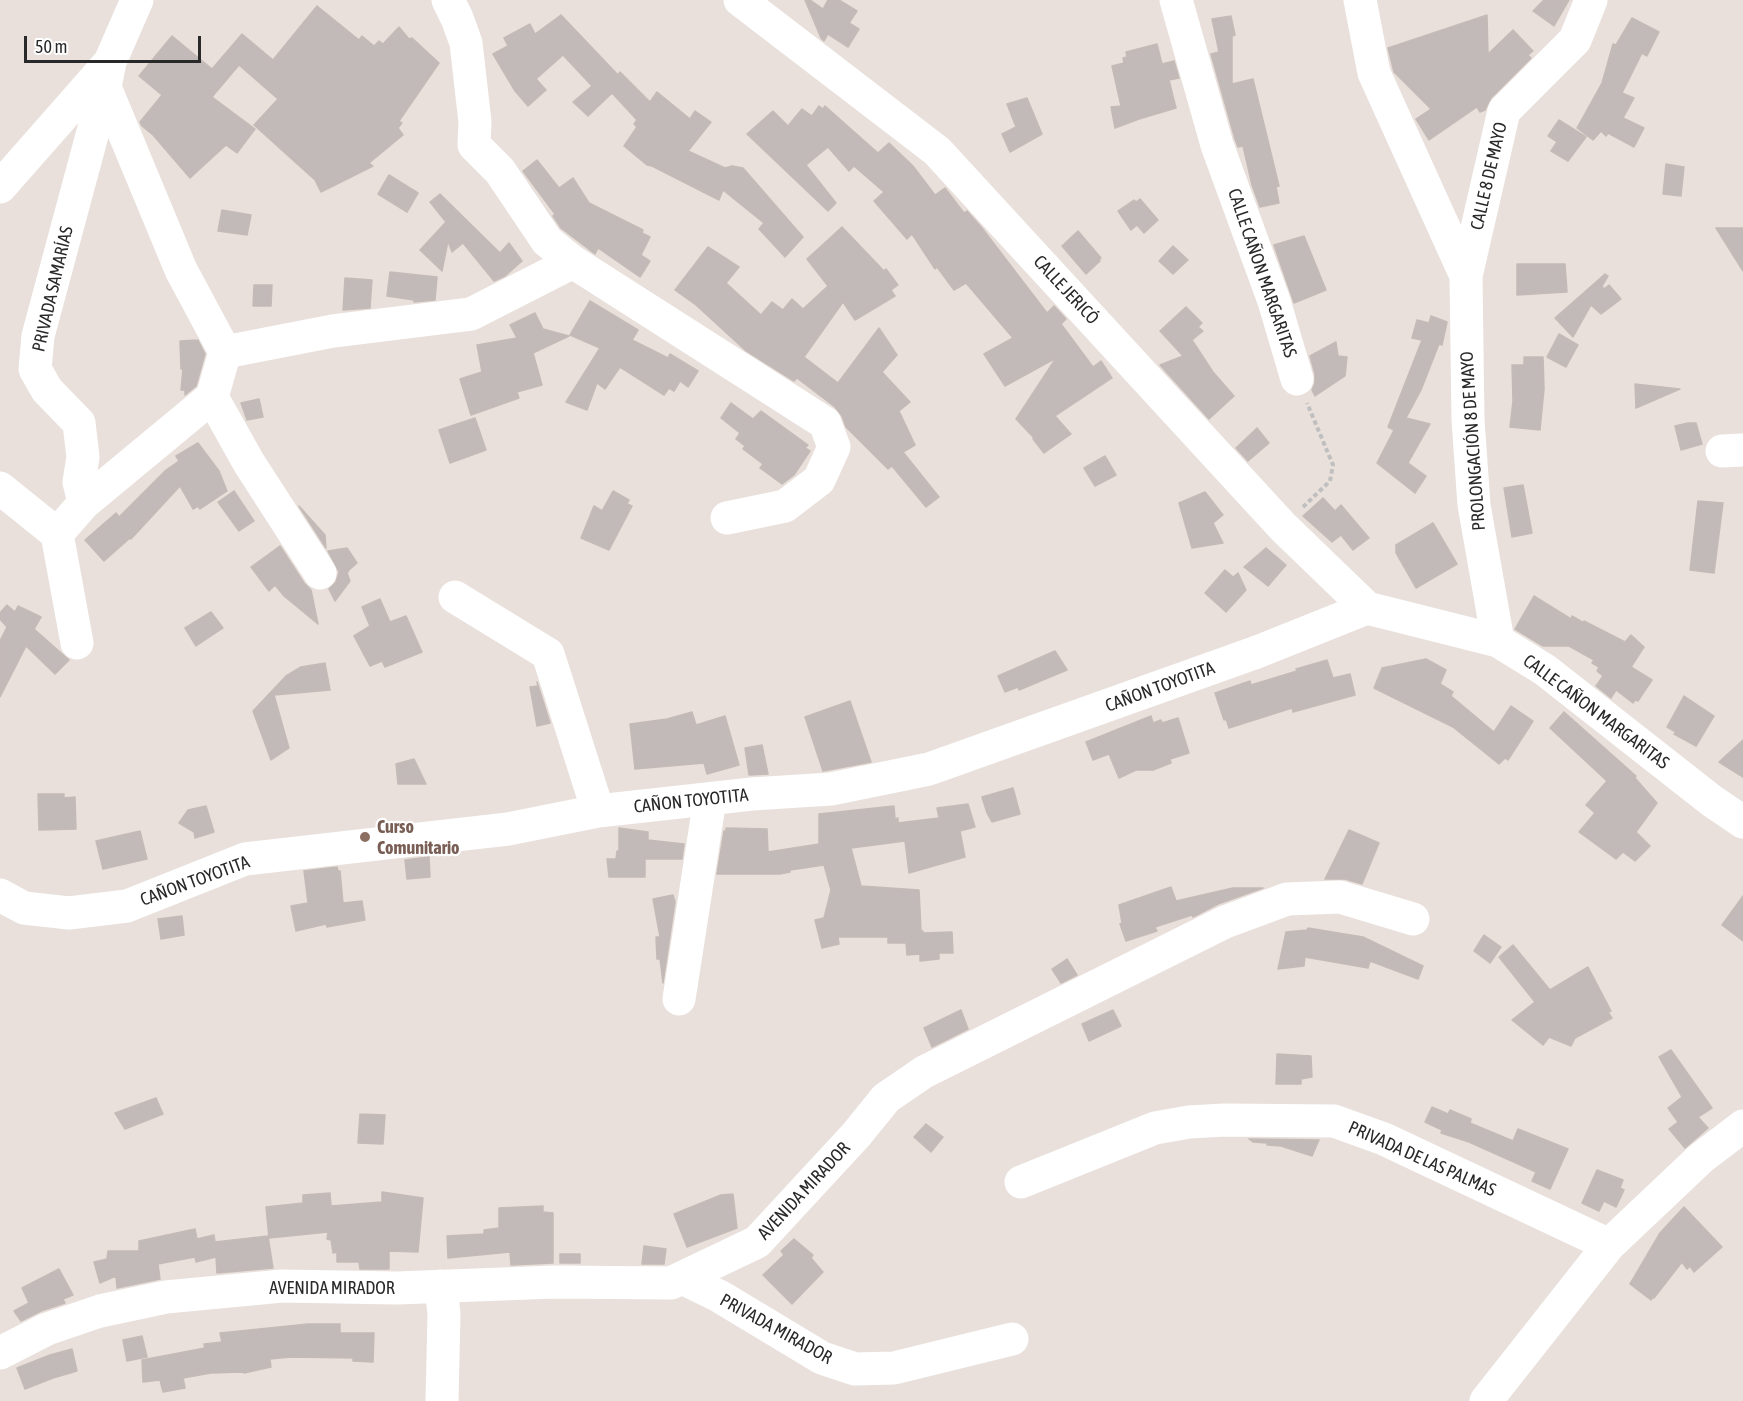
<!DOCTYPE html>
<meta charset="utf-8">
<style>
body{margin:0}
#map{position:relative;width:1743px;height:1401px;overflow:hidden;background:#e9e0dc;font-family:"Asap Condensed",sans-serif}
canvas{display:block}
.scale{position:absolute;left:24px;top:36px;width:177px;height:27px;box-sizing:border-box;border:3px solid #292929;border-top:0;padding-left:8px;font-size:18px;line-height:21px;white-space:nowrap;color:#292929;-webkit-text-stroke:4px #fff;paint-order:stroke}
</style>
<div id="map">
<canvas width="1743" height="1401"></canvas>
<div class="scale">50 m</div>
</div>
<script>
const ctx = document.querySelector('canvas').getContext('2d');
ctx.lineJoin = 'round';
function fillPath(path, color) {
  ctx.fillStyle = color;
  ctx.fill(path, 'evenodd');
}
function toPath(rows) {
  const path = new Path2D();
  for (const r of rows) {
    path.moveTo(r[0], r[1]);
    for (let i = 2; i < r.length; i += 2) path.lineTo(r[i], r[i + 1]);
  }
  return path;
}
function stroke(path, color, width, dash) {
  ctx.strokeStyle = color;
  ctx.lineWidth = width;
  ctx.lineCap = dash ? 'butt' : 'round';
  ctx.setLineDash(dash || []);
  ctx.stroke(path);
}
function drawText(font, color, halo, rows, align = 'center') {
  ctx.font = font + ' "Asap Condensed",sans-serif';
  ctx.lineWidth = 4.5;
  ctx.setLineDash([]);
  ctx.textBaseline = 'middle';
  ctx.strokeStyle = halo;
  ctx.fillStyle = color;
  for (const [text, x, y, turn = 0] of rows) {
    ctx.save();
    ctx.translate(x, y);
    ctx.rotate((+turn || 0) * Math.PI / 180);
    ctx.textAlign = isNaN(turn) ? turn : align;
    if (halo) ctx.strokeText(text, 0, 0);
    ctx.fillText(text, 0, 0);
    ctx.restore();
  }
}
const building = toPath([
 [805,0,810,0,823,9,828,0,839,0,857,11,849,23,859,29,848,47,828,34,824,41,821,38,805,0],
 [1544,0,1569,0,1554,26,1533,11,1544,0],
 [317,6,359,40,362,36,374,46,379,41,383,44,399,27,409,39,412,38,439,63,399,121,402,123,398,128,403,135,369,163,373,166,321,192,315,180,254,125,278,99,239,65,212,97,255,129,237,153,226,145,190,178,153,135,142,126,140,122,162,95,139,76,172,36,212,69,242,34,273,60,317,6],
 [561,15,618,75,620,72,650,102,657,92,690,119,695,111,711,122,688,151,725,168,732,166,743,168,803,237,785,257,759,229,764,223,723,190,719,200,652,166,647,165,624,146,637,127,634,124,637,120,612,93,588,116,573,102,592,86,563,55,536,79,546,90,528,106,515,91,493,54,508,46,504,38,530,24,535,34,561,15],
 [1487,15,1488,54,1513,30,1533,51,1528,55,1531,58,1491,98,1485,110,1480,112,1477,107,1429,140,1416,119,1431,109,1394,72,1388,48,1487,15],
 [1231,16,1235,35,1232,36,1232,84,1253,79,1279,186,1276,187,1279,203,1260,207,1252,185,1243,146,1238,147,1235,139,1211,54,1219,52,1212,19,1231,16],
 [1632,18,1659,32,1647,56,1642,53,1622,93,1634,98,1623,118,1644,128,1634,147,1608,133,1606,136,1601,131,1593,140,1577,128,1602,83,1613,44,1616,45,1632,18],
 [1157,44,1162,64,1174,61,1179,78,1169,80,1176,108,1139,119,1115,128,1111,107,1121,106,1112,66,1124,63,1123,58,1127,57,1126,52,1157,44],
 [1027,98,1042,134,1010,152,1002,134,1016,127,1007,104,1027,98],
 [819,106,823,109,825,106,878,153,889,143,913,166,935,195,945,188,964,213,967,211,982,228,1047,313,1054,306,1066,319,1061,324,1093,367,1101,361,1112,378,1055,416,1071,434,1044,453,1033,439,1034,438,1016,419,1056,358,1005,386,984,354,1013,338,966,283,954,290,937,267,935,269,912,234,907,239,874,201,884,192,854,166,849,171,828,147,806,165,836,203,828,211,747,134,773,111,788,126,802,109,812,116,819,106],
 [1559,120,1586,137,1568,161,1551,151,1557,142,1548,136,1559,120],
 [537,160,559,188,573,178,589,203,643,230,642,233,650,237,641,255,650,261,640,277,598,248,595,254,561,228,553,216,555,214,523,171,537,160],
 [1666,164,1684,167,1681,196,1663,194,1666,164],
 [389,175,418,193,407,212,378,194,389,175],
 [440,194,500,253,509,243,522,261,505,276,494,281,463,243,452,252,448,241,442,271,420,250,446,222,430,202,440,194],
 [1140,199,1158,220,1144,233,1137,225,1131,230,1118,211,1134,200,1136,202,1140,199],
 [222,210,251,215,247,235,218,231,222,210],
 [842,227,884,271,886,269,898,285,891,290,895,296,855,320,843,302,804,357,838,383,879,328,897,355,882,372,910,402,899,411,915,445,903,452,939,497,926,507,892,466,888,469,846,427,842,416,835,407,797,378,794,381,745,350,696,305,675,290,708,247,739,267,726,283,761,315,772,302,783,310,792,299,803,309,828,286,807,259,842,227],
 [1716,228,1743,228,1743,271,1716,228],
 [1078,231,1101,258,1099,260,1100,261,1086,274,1062,246,1078,231],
 [1304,236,1326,290,1294,303,1274,245,1304,236],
 [1173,246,1188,260,1173,274,1159,261,1173,246],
 [1517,264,1565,264,1567,292,1517,295,1517,264],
 [390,272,437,277,435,300,414,302,414,300,387,296,390,272],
 [1605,274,1608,276,1602,286,1604,289,1609,285,1621,299,1601,314,1591,305,1573,337,1555,318,1605,274],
 [345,278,372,280,370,308,343,310,345,278],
 [254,285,272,285,271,306,253,306,254,285],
 [590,301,638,330,632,340,668,358,670,354,698,371,688,387,680,381,674,391,669,388,664,395,620,367,605,389,597,383,587,410,566,402,600,348,570,335,590,301],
 [1186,307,1202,323,1198,327,1203,331,1192,340,1213,372,1234,396,1209,419,1160,365,1183,356,1160,331,1186,307],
 [535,313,543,329,569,336,533,353,542,385,517,392,519,398,471,415,460,379,482,372,477,345,517,338,510,325,535,313],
 [1431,316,1447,322,1442,345,1439,344,1421,390,1406,418,1430,424,1408,463,1426,476,1415,493,1377,463,1394,430,1388,427,1422,340,1412,338,1417,320,1429,323,1431,316],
 [1559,334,1578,345,1566,367,1547,357,1559,334],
 [198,340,205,354,196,386,185,395,185,390,181,390,183,369,181,369,180,341,198,340],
 [1336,342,1338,356,1347,357,1345,376,1315,396,1312,390,1315,383,1315,374,1310,356,1336,342],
 [1524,357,1543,357,1544,389,1540,430,1510,427,1513,401,1512,365,1524,365,1524,357],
 [1635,384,1680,389,1636,408,1635,384],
 [259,399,263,417,247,420,241,403,259,399],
 [731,403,753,419,761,411,808,445,805,448,810,451,794,475,782,484,760,468,763,464,743,449,745,446,736,439,740,433,721,418,731,403],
 [475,418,486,450,450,463,439,430,475,418],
 [1688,423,1696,423,1702,444,1681,450,1675,426,1688,423],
 [1257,428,1269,443,1248,461,1236,448,1257,428],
 [198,443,219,471,227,491,200,509,198,506,193,509,180,486,131,539,130,538,104,561,85,540,116,513,119,517,166,470,179,461,176,456,198,443],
 [1105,456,1116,475,1095,486,1084,468,1105,456],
 [1523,485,1532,533,1512,537,1504,488,1523,485],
 [234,491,254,521,239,531,218,502,234,491],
 [613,491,629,500,627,504,632,506,609,550,581,538,594,506,602,511,613,491],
 [1205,492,1223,515,1213,523,1223,543,1192,548,1179,503,1205,492],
 [1323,498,1335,511,1341,505,1369,538,1353,550,1341,535,1332,542,1303,516,1323,498],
 [1698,501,1723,503,1714,573,1690,570,1698,501],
 [299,506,325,535,326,548,299,506],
 [1433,523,1457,564,1416,588,1396,553,1396,545,1433,523],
 [280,546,304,583,311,590,318,624,284,596,275,585,269,591,251,567,280,546],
 [347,548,357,563,349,570,347,573,350,581,335,601,329,589,336,582,339,572,328,551,347,548],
 [1266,548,1286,565,1268,586,1244,567,1266,548],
 [1225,570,1233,577,1238,573,1246,590,1226,612,1205,593,1225,570],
 [1534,596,1571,619,1572,616,1584,623,1584,621,1625,642,1631,635,1644,647,1631,667,1652,680,1638,701,1635,700,1633,703,1616,690,1611,698,1596,686,1603,676,1597,671,1599,667,1592,663,1594,660,1569,646,1543,646,1515,629,1534,596],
 [380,599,390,622,406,616,422,652,385,667,382,661,370,666,354,636,370,626,362,607,380,599],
 [7,605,15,612,18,606,41,617,34,629,69,660,55,674,26,646,0,697,0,641,7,627,0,619,0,613,7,605],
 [211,612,223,628,196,646,185,628,211,612],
 [1055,651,1067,670,1019,690,1018,687,1005,692,998,676,1055,651],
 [1426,659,1446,670,1440,684,1453,692,1451,696,1494,732,1511,706,1533,721,1508,760,1505,758,1499,764,1453,727,1374,688,1382,668,1426,659],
 [1327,660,1333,678,1350,674,1355,695,1293,712,1292,708,1229,728,1226,719,1224,720,1215,693,1250,681,1251,685,1297,671,1296,669,1327,660],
 [325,663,330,690,274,695,289,748,271,760,253,711,286,676,301,667,325,663],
 [537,682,550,723,537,726,530,687,538,686,537,682],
 [1684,696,1714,716,1696,746,1674,734,1676,732,1667,727,1684,696],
 [850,701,871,762,823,771,805,717,850,701],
 [692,712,696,725,725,716,739,765,707,774,704,763,635,769,630,724,667,719,692,712],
 [1564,712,1636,776,1635,778,1657,803,1636,832,1650,846,1635,861,1623,852,1616,859,1579,832,1595,813,1586,805,1607,781,1550,728,1564,712],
 [1151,716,1153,723,1161,720,1162,723,1178,718,1189,753,1170,759,1171,763,1153,770,1136,770,1119,778,1109,754,1093,760,1086,742,1151,716],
 [1743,740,1743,777,1719,762,1743,740],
 [762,745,768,774,749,775,745,748,762,745],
 [414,759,426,784,398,784,396,764,414,759],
 [1013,788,1020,814,992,822,987,813,982,797,1013,788],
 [38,794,64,794,64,798,75,797,76,829,39,830,38,794],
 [968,804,975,827,960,831,965,857,909,873,905,841,851,848,861,886,919,890,921,931,923,931,923,933,952,932,953,953,939,953,939,959,920,961,920,954,907,955,906,943,888,943,888,937,838,937,839,944,822,948,815,920,824,918,831,890,824,865,790,870,790,872,780,874,717,874,724,831,726,832,726,828,767,829,768,852,819,844,819,814,894,806,895,819,898,818,898,823,939,818,937,808,968,804],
 [206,806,214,832,195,838,194,832,179,823,188,810,206,806],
 [619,828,648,832,648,840,684,844,682,859,645,859,645,877,609,877,607,859,616,859,617,851,619,851,619,828],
 [1349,830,1379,843,1362,884,1345,879,1325,879,1349,830],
 [140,831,147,859,103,869,96,841,140,831],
 [429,857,430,877,407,879,405,860,429,857],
 [337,867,338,871,340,871,343,903,362,901,365,920,327,927,326,924,296,931,291,906,308,903,304,871,337,867],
 [1171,887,1176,901,1233,888,1263,888,1218,904,1193,917,1192,915,1155,927,1157,931,1126,941,1120,924,1122,923,1119,905,1171,887],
 [673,895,675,902,663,983,660,959,657,959,656,937,660,937,653,899,673,895],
 [1743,896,1743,941,1722,925,1743,896],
 [182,916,184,935,161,939,158,919,182,916],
 [1308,928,1363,937,1423,966,1418,979,1370,961,1368,968,1305,957,1304,966,1278,969,1286,932,1307,930,1308,928],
 [1484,935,1501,947,1490,963,1474,951,1484,935],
 [1513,945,1550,990,1588,967,1611,1011,1608,1012,1612,1018,1575,1038,1571,1046,1549,1037,1543,1045,1512,1020,1535,1002,1499,957,1513,945],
 [1067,959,1077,975,1061,983,1052,969,1067,959],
 [961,1010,968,1029,932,1047,924,1028,961,1010],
 [1113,1010,1121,1026,1089,1041,1082,1024,1113,1010],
 [1671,1050,1712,1108,1698,1117,1708,1128,1685,1148,1669,1129,1678,1122,1668,1108,1682,1097,1659,1057,1671,1050],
 [1277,1054,1311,1056,1312,1077,1301,1079,1301,1084,1276,1084,1277,1054],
 [156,1098,163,1114,125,1129,115,1113,156,1098],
 [1432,1107,1448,1114,1450,1110,1471,1119,1470,1123,1513,1141,1518,1129,1568,1149,1550,1189,1532,1181,1536,1172,1469,1142,1441,1133,1442,1130,1425,1122,1432,1107],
 [360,1114,385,1115,383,1144,358,1143,360,1114],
 [926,1124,943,1137,931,1152,914,1137,926,1124],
 [1249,1139,1319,1140,1312,1156,1281,1146,1267,1145,1267,1143,1253,1142,1249,1139],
 [1597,1170,1623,1180,1620,1188,1624,1190,1616,1207,1604,1201,1599,1211,1582,1203,1597,1170],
 [382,1192,423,1198,418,1252,389,1251,389,1269,360,1269,359,1262,337,1262,337,1252,333,1253,331,1240,327,1239,328,1232,269,1238,266,1207,303,1203,303,1195,330,1193,331,1206,382,1202,382,1192],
 [733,1194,737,1228,687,1247,674,1214,721,1195,733,1194],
 [543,1206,543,1212,553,1213,553,1263,511,1265,510,1252,448,1258,447,1236,484,1234,484,1230,499,1228,499,1208,543,1206],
 [1684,1207,1722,1247,1694,1272,1690,1266,1687,1269,1682,1262,1654,1298,1653,1297,1651,1300,1630,1284,1660,1233,1684,1207],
 [195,1229,197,1239,214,1235,215,1242,268,1236,273,1268,217,1273,216,1257,196,1262,195,1257,158,1264,160,1279,117,1288,116,1276,100,1283,94,1262,107,1259,108,1251,139,1251,139,1241,195,1229],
 [794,1239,813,1255,811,1258,823,1272,792,1304,763,1275,784,1255,781,1251,794,1239],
 [644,1246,666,1249,664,1264,642,1264,644,1246],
 [560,1254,580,1254,580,1263,560,1263,560,1254],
 [59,1269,73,1295,63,1299,65,1303,41,1311,21,1321,14,1311,29,1303,22,1288,59,1269],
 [308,1324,340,1324,340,1333,374,1333,373,1362,353,1361,353,1358,291,1357,270,1359,271,1367,244,1373,243,1372,211,1373,183,1378,185,1388,163,1392,160,1380,143,1382,142,1360,205,1348,204,1344,222,1342,220,1333,308,1324],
 [142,1336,147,1357,127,1361,123,1340,142,1336],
 [72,1349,77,1371,53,1378,25,1389,17,1368,50,1355,72,1349]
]);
const path = toPath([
 [1303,507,1330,481,1333,465,1307,403]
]);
const minor = toPath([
 [448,0,457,18,466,43,475,122,474,145,500,171,547,241,573,262,825,423,834,447,819,480,785,506,727,518],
 [740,0,937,151,1283,527,1367,608,1498,641,1545,670,1712,801,1743,822],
 [1176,0,1217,145,1274,301,1297,379],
 [1360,0,1374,73,1466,276],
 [105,87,181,270,225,352],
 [0,187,110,62,137,0],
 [212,397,249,463,320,573],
 [1722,451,1743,450],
 [0,488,57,534,77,643],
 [84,503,79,482,83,457,79,423,47,390,35,369,38,336,105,87,110,62],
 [57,534,84,503,212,397,225,352,333,331,471,314,573,262],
 [455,597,548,654,598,811],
 [1498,641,1474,505,1468,420,1466,276,1504,111,1575,40,1591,0],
 [0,895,24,908,69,913,127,906,245,859,508,829,598,811,752,794,831,789,929,769,1257,652,1367,608],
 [679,999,710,799],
 [1021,1182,1155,1128,1189,1122,1224,1120,1334,1121,1384,1139,1609,1245],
 [684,1279,719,1296,822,1358,855,1369,894,1368,1012,1339],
 [441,1286,444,1314,442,1401],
 [0,1353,47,1329,100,1311,166,1297,282,1286,397,1288,555,1282,671,1283,757,1242,856,1135,886,1098,924,1072,1225,922,1287,899,1340,897,1413,919],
 [1486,1401,1609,1245,1701,1158,1743,1126]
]);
const markers = [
 [365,837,6,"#8d6e63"]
];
const streetNames = [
 ["CALLE 8 DE MAYO",1489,176,-77],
 ["CALLE CAÑON MARGARITAS",1262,273,71],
 ["PRIVADA SAMARÍAS",53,289,-77],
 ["CALLE JERICÓ",1066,290,47],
 ["PROLONGACIÓN 8 DE MAYO",1473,441,-94],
 ["CAÑON TOYOTITA",1160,687,-20],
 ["CALLE CAÑON MARGARITAS",1596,712,37],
 ["CAÑON TOYOTITA",691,801,-6],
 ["CAÑON TOYOTITA",195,881,-20],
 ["PRIVADA DE LAS PALMAS",1422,1159,24],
 ["AVENIDA MIRADOR",804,1191,-47],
 ["AVENIDA MIRADOR",332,1288],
 ["PRIVADA MIRADOR",776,1329,29]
];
const educationNames = [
 ["Curso",377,827],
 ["Comunitario",377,848]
];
fillPath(building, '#c2bab9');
stroke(building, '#c4bbb6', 1.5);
stroke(path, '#bfbfbf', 4, [4.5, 3]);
stroke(minor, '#fff', 33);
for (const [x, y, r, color] of markers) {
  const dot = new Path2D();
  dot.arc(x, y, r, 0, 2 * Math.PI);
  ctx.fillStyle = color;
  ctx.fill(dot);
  stroke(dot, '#fff', 2);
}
drawText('18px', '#292929', '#fff', streetNames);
drawText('bold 18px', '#785e54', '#fff', educationNames, 'left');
</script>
